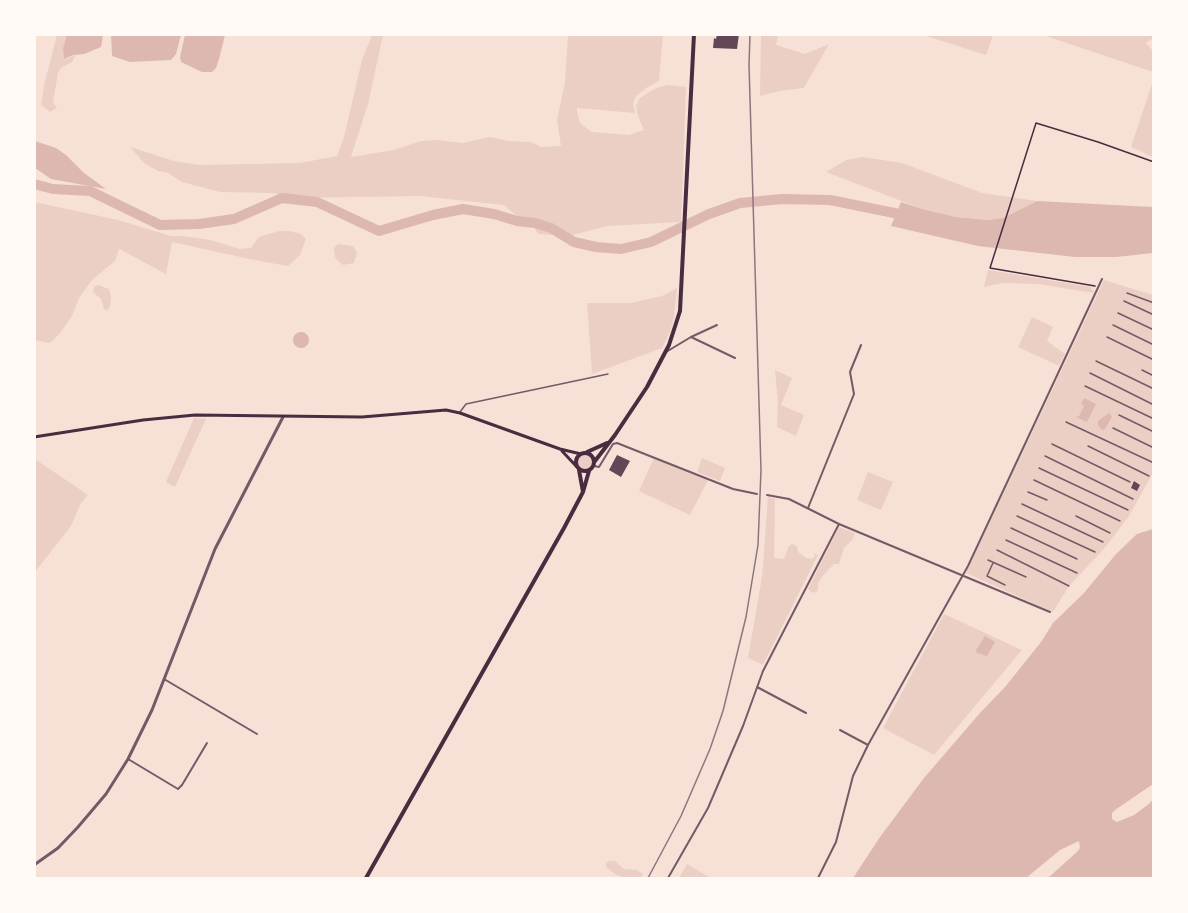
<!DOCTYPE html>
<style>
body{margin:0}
#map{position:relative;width:1188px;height:913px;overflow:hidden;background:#f7e1d7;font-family:Spectral,serif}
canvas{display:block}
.frame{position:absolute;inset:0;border:36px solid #fffaf5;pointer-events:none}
</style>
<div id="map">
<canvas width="1188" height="913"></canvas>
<div class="frame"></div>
</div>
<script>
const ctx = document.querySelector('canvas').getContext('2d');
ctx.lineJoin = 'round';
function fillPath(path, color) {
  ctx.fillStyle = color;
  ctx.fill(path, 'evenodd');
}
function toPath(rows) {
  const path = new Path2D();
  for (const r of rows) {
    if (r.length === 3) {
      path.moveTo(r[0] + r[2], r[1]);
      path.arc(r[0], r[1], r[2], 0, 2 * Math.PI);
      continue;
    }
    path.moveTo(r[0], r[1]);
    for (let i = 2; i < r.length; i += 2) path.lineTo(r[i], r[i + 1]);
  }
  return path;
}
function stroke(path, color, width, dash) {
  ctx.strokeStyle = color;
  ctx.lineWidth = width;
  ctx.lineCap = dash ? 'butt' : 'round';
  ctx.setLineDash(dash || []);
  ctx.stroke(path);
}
const green = toPath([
 [57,35,67,35,63,48,65,59,76,55,72,62,61,68,58,73,53,102,57,108,50,112,41,105,44,85],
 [372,35,383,35,368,104,351,157,394,150,421,141,437,140,463,143,490,137,508,141,531,142,541,147,561,146,557,120,565,82,568,35,663,35,659,81,646,88,635,97,633,104,635,113,577,108,577,111,580,123,592,132,629,135,644,130,638,116,636,106,640,98,654,89,667,85,686,87,681,222,607,226,569,236,538,234,528,218,518,217,504,205,420,196,298,198,272,193,220,192,182,182,168,173,158,171,144,163,130,147,174,161,199,165,300,163,337,156,344,137,362,60],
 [761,35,778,35,776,45,805,54,829,44,804,88,779,91,760,96],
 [923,35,993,34,993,35,986,55],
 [1046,35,1153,35,1153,38,1146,43,1153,51,1153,72,1046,36],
 [1153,81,1153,157,1131,147],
 [862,157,902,163,982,193,1037,201,1003,218,987,220,956,217,922,209,826,172,846,160],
 [35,202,118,220,171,236,181,236,211,240,239,249,251,248,259,237,279,231,289,231,301,234,306,239,300,255,288,266,254,260,172,242,166,274,119,249,115,261,92,280,79,298,72,316,61,332,50,343,35,340],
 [338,244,353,246,357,253,354,263,343,265,338,261,335,257,334,248],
 [988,270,1091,287,1094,293,1038,284,1003,283,984,287],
 [1104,280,1153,295,1153,473,1129,516,1104,549,1069,586,1053,612,966,573],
 [98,285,109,289,111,297,110,306,107,311,104,309,101,299,93,292,94,287],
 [677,288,674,317,670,332,662,348,592,374,587,303,631,303,662,296],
 [1032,317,1053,327,1047,341,1065,354,1059,366,1018,347],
 [775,370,792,378,781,405,804,415,796,436,777,427,778,403],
 [194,418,206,419,175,487,166,482],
 [586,462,8],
 [654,458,708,480,690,515,639,491],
 [702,458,725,468,720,481,697,472],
 [35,459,88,495,81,503,71,526,35,572],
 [868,472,893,482,881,510,857,500],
 [768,497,775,499,774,558,784,559,789,546,792,544,797,546,798,552,806,558,812,559,815,556,814,553,818,555,763,665,748,658,762,577],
 [839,527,855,533,852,540,844,548,839,564,834,564,825,573,818,583,818,591,813,593,808,589],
 [944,614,1022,650,934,755,883,728],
 [609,861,615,861,624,869,637,870,643,874,641,878,624,878,615,874,606,867,606,863],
 [687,864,711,878,679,878]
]);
const water = toPath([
 [111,34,181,34,181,35,176,54,171,60,130,62,112,56],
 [67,35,67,34,103,35,101,47,84,54,73,55,64,59,63,48],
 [185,35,225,35,219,59,216,68,212,72,202,72,181,62,180,57],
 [35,141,56,148,66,155,84,173,106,189,51,179,35,168],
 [1037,201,1153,207,1153,253,1116,257,1075,257,978,246,891,226,901,202,922,209,956,217,987,220,1003,218],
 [301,340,8],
 [1084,398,1096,404,1087,422,1076,417,1079,416,1084,406,1081,404],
 [1109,413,1112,417,1105,429,1102,430,1098,425,1098,421],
 [1153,529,1153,878,853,878,880,837,924,778,979,714,1005,687,1041,642,1053,623,1084,593,1116,554,1137,534],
 [985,636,995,642,987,656,977,653,976,650]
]);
const pier = toPath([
 [1153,784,1153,799,1149,804,1134,815,1117,822,1112,819,1112,813,1115,810],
 [1079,841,1080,848,1078,851,1048,878,1026,878,1060,850]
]);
const river = toPath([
 [34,184,53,189,90,191,160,225,199,224,234,219,282,198,317,202,379,231,433,215,463,209,494,214,517,221,535,223,551,228,574,242,596,247,621,249,651,242,709,214,740,203,782,199,830,200,909,216]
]);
const building = toPath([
 [717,34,739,34,737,49,713,48,714,38,716,39],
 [617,455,630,461,621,477,609,470],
 [1134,481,1140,485,1137,491,1131,488]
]);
const path = toPath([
 [1095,286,990,268,1036,123,1098,142,1154,162]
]);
const service = toPath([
 [1127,293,1154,303],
 [1124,301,1154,315],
 [1118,313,1154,330],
 [1113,325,1154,345],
 [1107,337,1154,360],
 [1096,361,1154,389],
 [1142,370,1154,376],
 [1090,373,1154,405],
 [1085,386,1154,419],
 [460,412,466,404,608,374],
 [1119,415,1154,432],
 [1066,422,1154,463],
 [1113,428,1154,448],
 [1052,444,1130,482],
 [1088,446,1149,476],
 [1045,456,1133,499],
 [1039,468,1128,510],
 [1034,480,1120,521],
 [1028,492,1047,500],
 [1022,504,1103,542],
 [1017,516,1095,552],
 [1076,516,1110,533],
 [1011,528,1077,559],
 [1006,540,1077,573],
 [997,550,1069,586],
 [988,560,1026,577],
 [993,563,987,576,1005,585]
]);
const minor = toPath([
 [691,337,717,325],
 [666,352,691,337,735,358],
 [594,466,599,467,613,444,617,443,733,489,757,494],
 [767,495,789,499,839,524,1050,612],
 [808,508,854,394,850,372,861,345],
 [164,679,257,734],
 [757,687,806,713],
 [840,730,868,745],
 [128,759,178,789,182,785,207,743],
 [668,878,708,808,743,726,763,671,839,524],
 [818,878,836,842,853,776,868,745,968,566,1102,279]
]);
const tertiary = toPath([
 [34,865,58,848,78,827,106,794,128,759,152,710,215,549,283,417]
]);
const secondary = toPath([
 [34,437,143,420,195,415,362,417,446,410,460,413,560,449,581,454],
 [562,451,577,467]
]);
const primary = toPath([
 [587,452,607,443],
 [585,462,9],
 [595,461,615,435,647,387,669,345,680,311,694,34],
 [579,470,583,492],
 [366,878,564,528,583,492,589,471]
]);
const rail = toPath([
 [648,878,681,816,710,749,723,711,746,617,758,545,761,470,749,65,750,34]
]);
fillPath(green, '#ebcfc5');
fillPath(water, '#dcb8b0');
fillPath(pier, '#f7e1d7');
stroke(river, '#dcb8b0', 10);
fillPath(building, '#644757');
stroke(path, '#4a2c40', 1.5);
stroke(service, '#755966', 1.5);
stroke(minor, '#755966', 2);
stroke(tertiary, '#755966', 3);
stroke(secondary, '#4a2c40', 3);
stroke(primary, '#4a2c40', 4);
stroke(rail, '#8f747c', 1.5);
</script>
